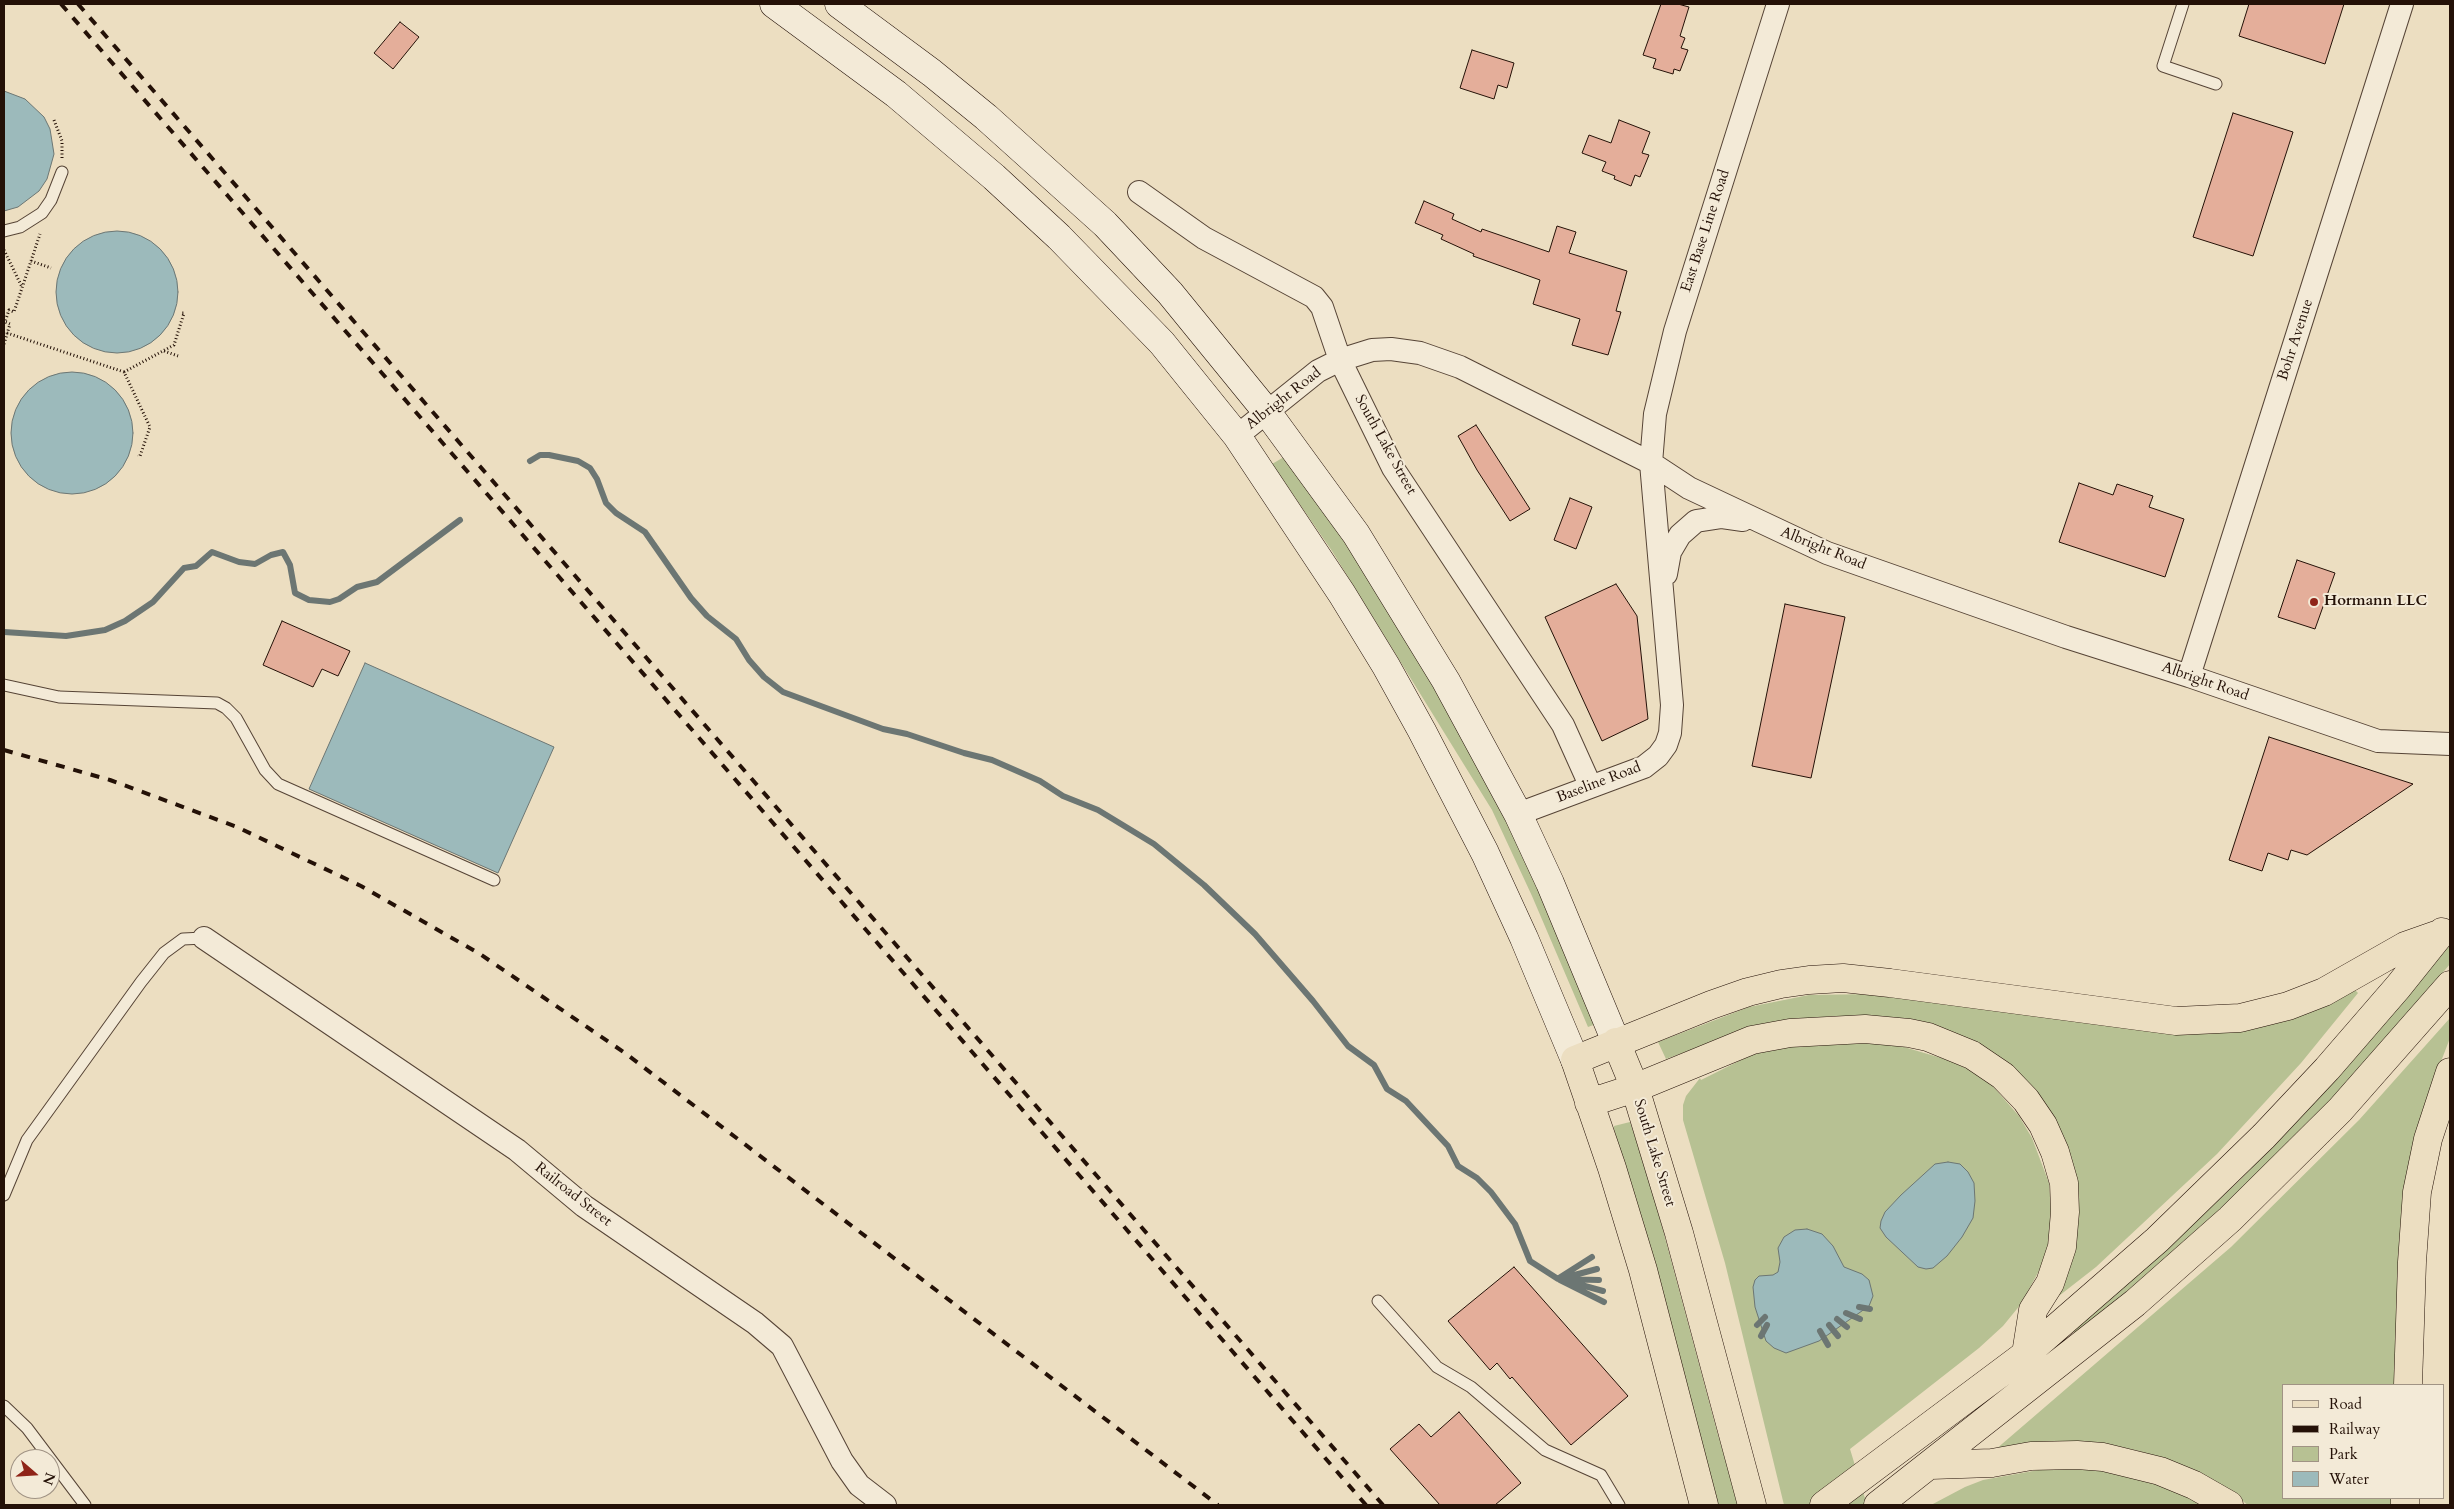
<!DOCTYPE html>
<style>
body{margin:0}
#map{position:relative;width:2454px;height:1509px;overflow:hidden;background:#ecdec1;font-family:Cardo,serif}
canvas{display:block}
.frame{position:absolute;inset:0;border:5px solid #241107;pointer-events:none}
.legend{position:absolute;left:2282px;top:1384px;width:162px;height:115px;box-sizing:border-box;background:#f3ead7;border:1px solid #a09384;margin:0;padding:6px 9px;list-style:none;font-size:15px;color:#241107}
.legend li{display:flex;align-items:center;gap:10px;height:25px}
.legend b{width:25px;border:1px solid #a09384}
.north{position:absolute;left:10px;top:1449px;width:50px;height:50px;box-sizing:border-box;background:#f3ead7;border:1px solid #a09384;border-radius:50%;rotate:109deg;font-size:14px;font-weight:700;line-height:20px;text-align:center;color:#241107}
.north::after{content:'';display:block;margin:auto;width:18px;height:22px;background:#8f2418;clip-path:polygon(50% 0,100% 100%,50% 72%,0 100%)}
</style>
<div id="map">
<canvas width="2454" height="1509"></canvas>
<div class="frame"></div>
<ul class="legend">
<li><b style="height:6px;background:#ecdec1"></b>Road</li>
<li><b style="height:6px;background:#241107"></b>Railway</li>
<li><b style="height:14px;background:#b7c193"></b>Park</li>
<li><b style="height:14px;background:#9cbabb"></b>Water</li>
</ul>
<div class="north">N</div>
</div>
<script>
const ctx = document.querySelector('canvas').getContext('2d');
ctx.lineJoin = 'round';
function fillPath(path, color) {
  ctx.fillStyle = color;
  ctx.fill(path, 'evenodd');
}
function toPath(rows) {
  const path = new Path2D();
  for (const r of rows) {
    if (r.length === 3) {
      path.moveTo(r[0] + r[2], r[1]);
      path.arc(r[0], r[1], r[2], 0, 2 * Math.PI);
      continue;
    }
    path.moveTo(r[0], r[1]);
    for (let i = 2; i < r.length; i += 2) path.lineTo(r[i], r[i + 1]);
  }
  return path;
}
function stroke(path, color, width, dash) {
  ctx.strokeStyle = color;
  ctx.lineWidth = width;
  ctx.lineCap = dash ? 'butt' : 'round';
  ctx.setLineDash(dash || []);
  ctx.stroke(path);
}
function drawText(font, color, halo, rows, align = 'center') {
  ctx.font = font + ' Cardo,serif';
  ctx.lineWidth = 4;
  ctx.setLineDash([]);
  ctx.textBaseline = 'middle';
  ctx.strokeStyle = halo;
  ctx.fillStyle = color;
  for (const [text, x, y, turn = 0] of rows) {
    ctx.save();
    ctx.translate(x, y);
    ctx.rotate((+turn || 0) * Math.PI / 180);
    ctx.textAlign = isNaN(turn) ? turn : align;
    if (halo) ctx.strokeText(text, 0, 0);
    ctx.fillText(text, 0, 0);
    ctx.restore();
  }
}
const green = toPath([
 [1284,457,1329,518,1380,595,1433,683,1494,795,1532,873,1596,1024,1588,1027,1532,896,1492,810,1332,551,1272,464],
 [2450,943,2450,964,2378,1050,2305,1127,2236,1195,2144,1277,2076,1334,2073,1331,2162,1253,2240,1180,2335,1079],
 [2354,989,2358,993,2301,1063,2217,1154,2096,1267,2055,1299,2073,1251,2034,1092,1871,1017,1834,1016,1782,1021,1748,1029,1666,1059,1658,1042,1749,1007,1809,995,1873,994,2100,1024],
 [2450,1018,2450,1038,2427,1098,2395,1385,2283,1385,2283,1498,2392,1498,2391,1505,2248,1505,2237,1497,2175,1463,2139,1451,2107,1444,1995,1450,2231,1247,2359,1120],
 [1811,1042,1873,1042,1904,1047,1948,1060,1972,1071,1991,1084,2019,1116,2032,1138,2049,1183,2051,1209,2049,1242,2041,1267,2021,1304,2003,1326,1979,1348,1850,1449,1867,1505,1784,1505,1725,1263,1683,1120,1683,1105,1686,1096,1700,1078,1701,1080,1749,1056,1773,1048],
 [1630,1122,1649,1178,1718,1435,1739,1505,1717,1505,1614,1129,1614,1126],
 [2068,1468,2093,1469,2146,1480,2174,1490,2203,1505,1931,1505,1965,1487,1983,1480,2044,1469]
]);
const water = toPath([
 [4,91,25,99,44,117,50,129,54,154,47,179,39,191,18,207,4,211,4,91],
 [117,292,61],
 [72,433,61],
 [365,663,554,747,498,873,309,789,365,663],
 [1948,1162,1960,1164,1968,1172,1974,1183,1975,1201,1973,1218,1962,1237,1947,1256,1933,1268,1926,1269,1918,1267,1886,1237,1880,1228,1881,1221,1885,1212,1901,1195,1935,1164,1948,1162],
 [1807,1229,1822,1234,1833,1246,1844,1267,1862,1274,1869,1280,1873,1296,1869,1306,1819,1341,1786,1353,1774,1348,1766,1341,1755,1307,1753,1287,1755,1280,1759,1276,1773,1275,1778,1272,1780,1262,1778,1248,1784,1237,1795,1230,1807,1229]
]);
const stream = toPath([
 [530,461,540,455,549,455,578,461,590,468,597,479,606,503,616,513,645,532,691,598,707,616,736,639,749,660,764,677,783,692,883,729,907,734,964,753,992,760,1040,781,1063,796,1098,810,1154,844,1204,885,1255,934,1313,1001,1348,1046,1374,1065,1387,1089,1406,1101,1448,1146,1458,1166,1477,1178,1491,1192,1515,1224,1530,1261,1558,1279,1599,1280],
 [4,632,66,636,105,630,125,621,153,602,184,568,196,566,212,552,239,562,255,564,271,555,283,552,290,565,295,593,309,600,330,602,339,599,357,587,377,582,460,520],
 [1567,1277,1597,1269],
 [1559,1278,1592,1257],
 [1560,1280,1604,1302],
 [1574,1283,1603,1291],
 [1859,1307,1870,1309],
 [1846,1313,1860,1319],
 [1837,1319,1847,1327],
 [1757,1325,1765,1317],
 [1829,1325,1838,1336],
 [1820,1331,1828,1345],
 [1761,1336,1767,1325]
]);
const building = toPath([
 [1661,4,1678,4,1689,7,1680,36,1685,38,1681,48,1688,50,1680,71,1674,69,1673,74,1653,68,1656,59,1643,55,1661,4],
 [2249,4,2344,4,2325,64,2239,36,2249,4],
 [400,22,419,37,393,69,374,53,400,22],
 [1472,50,1514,63,1507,88,1498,85,1494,99,1460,88,1472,50],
 [2233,113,2293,132,2253,256,2193,237,2233,113],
 [1619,120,1650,132,1642,153,1649,155,1640,177,1635,175,1631,186,1614,179,1615,176,1602,171,1606,162,1582,153,1589,135,1611,143,1619,120],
 [1424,201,1454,214,1452,219,1481,232,1482,229,1549,252,1557,226,1576,232,1569,253,1627,271,1616,311,1621,312,1608,355,1572,345,1580,319,1533,304,1540,280,1473,256,1474,254,1441,239,1443,235,1415,223,1424,201],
 [1476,425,1530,509,1510,521,1477,470,1458,436,1476,425],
 [2079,483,2113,495,2117,484,2153,496,2149,507,2184,519,2165,577,2059,542,2079,483],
 [1570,498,1592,507,1576,549,1554,540,1570,498],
 [2297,560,2335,573,2315,629,2278,617,2297,560],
 [1616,584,1637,616,1648,719,1602,741,1545,617,1616,584],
 [1785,604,1845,617,1811,778,1752,766,1785,604],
 [282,621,350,651,338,676,322,669,313,687,263,665,282,621],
 [2269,737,2413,784,2307,855,2291,850,2288,860,2268,853,2262,871,2229,860,2269,737],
 [1514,1267,1628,1396,1571,1445,1512,1377,1510,1379,1497,1363,1490,1370,1448,1321,1514,1267],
 [1459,1412,1521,1483,1495,1505,1440,1505,1390,1449,1419,1424,1431,1437,1459,1412]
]);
const path = toPath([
 [54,120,62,141,62,158],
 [4,250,22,287],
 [31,261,51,268],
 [7,333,124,372,150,427,140,456,138,455],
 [4,344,10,324,5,322,9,310,14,312,40,234],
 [164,351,178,356],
 [124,372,174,345,184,313,182,313]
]);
const lane = toPath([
 [2183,4,2163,66,2216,84],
 [4,231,20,227,42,213,51,200,62,172],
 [4,685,59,697,217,703,226,708,236,718,265,770,278,784,494,880],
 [4,1195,27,1140,141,982,164,953,183,939,204,938],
 [1378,1301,1437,1367,1471,1387,1545,1450,1601,1475,1619,1505],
 [4,1406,27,1428,85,1505]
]);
const street = toPath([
 [1139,192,1204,238,1314,297,1322,307,1340,360,1393,468,1563,725,1590,785],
 [1237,436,1318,371,1340,360,1372,350,1391,349,1420,353,1460,367,1651,463,1689,488,1827,553,2066,637,2189,676,2378,741,2450,744],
 [1666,574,1670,552,1680,535,1696,521,1722,517,1743,520],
 [2189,676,2402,4],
 [1518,814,1644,767,1658,756,1666,745,1670,733,1672,705,1651,463,1655,414,1675,331,1778,4],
 [204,938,517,1150,584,1206,755,1323,782,1346,842,1461,859,1485,885,1505]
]);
const secondary = toPath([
 [774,4,896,94,994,177,1059,237,1162,343,1237,436,1342,594,1386,666,1422,731,1485,853,1524,938,1575,1060],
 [839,4,932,73,986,117,1105,224,1170,293,1267,412,1356,534,1446,681,1518,814,1550,883,1616,1042]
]);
const primary = toPath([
 [1616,1042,1635,1088,1679,1233,1752,1505],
 [1589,1103,1635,1088,1752,1040,1790,1033,1865,1029,1909,1033,1928,1037,1972,1055,2003,1076,2026,1100,2043,1125,2055,1152,2064,1183,2065,1212,2062,1247,2050,1283,2033,1310,2026,1354],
 [2408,1385,2412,1262,2417,1192,2428,1139,2450,1072],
 [1931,1465,1992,1463,2031,1456,2077,1455,2103,1457,2160,1471,2194,1485,2229,1505],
 [1704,1505,1643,1270,1612,1168,1575,1060,1711,1005,1748,992,1781,984,1809,980,1843,978,1890,983,2176,1021,2240,1018,2288,1006,2324,992,2405,946,2442,933],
 [1824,1505,2026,1354,2157,1240,2264,1136,2327,1069,2398,987,2442,932],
 [1878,1505,2135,1303,2230,1219,2340,1110,2450,985],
 [2405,1505,2405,1498]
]);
const rail = toPath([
 [61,4,1366,1505],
 [78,4,1383,1505],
 [4,750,110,780,237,827,361,886,480,954,625,1053,1218,1505]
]);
const markers = [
 [2314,602,5,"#8f2418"]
];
const streetNames = [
 ["East Base Line Road",1706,231,-72],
 ["Bohr Avenue",2296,340,-72],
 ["Albright Road",1284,399,-38],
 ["South Lake Street",1385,445,61],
 ["Albright Road",1823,549,22],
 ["Albright Road",2205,682,19],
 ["Baseline Road",1599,783,-21],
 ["South Lake Street",1654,1153,73],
 ["Railroad Street",573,1195,38]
];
const poiNames = [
 ["Hormann LLC",2324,602]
];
fillPath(green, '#b7c193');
fillPath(water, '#9cbabb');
stroke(water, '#6c7673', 1);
stroke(stream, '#6c7673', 6);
fillPath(building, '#e4ae9a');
stroke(building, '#241107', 1);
stroke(lane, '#564436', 13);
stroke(street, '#564436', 24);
stroke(secondary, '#241107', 29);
stroke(primary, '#241107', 29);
stroke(path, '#241107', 3, [1, 2.5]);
stroke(lane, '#f3ead7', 11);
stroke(street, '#f3ead7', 22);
stroke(secondary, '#f3ead7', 28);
stroke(primary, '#ecdec1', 28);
stroke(rail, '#241107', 4, [9, 9]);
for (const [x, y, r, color] of markers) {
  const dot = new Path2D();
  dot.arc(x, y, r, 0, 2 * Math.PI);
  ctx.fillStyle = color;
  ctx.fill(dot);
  stroke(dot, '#f3ead7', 2);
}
drawText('15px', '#241107', '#f3ead7', streetNames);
drawText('bold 15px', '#241107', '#f3ead7', poiNames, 'left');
</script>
